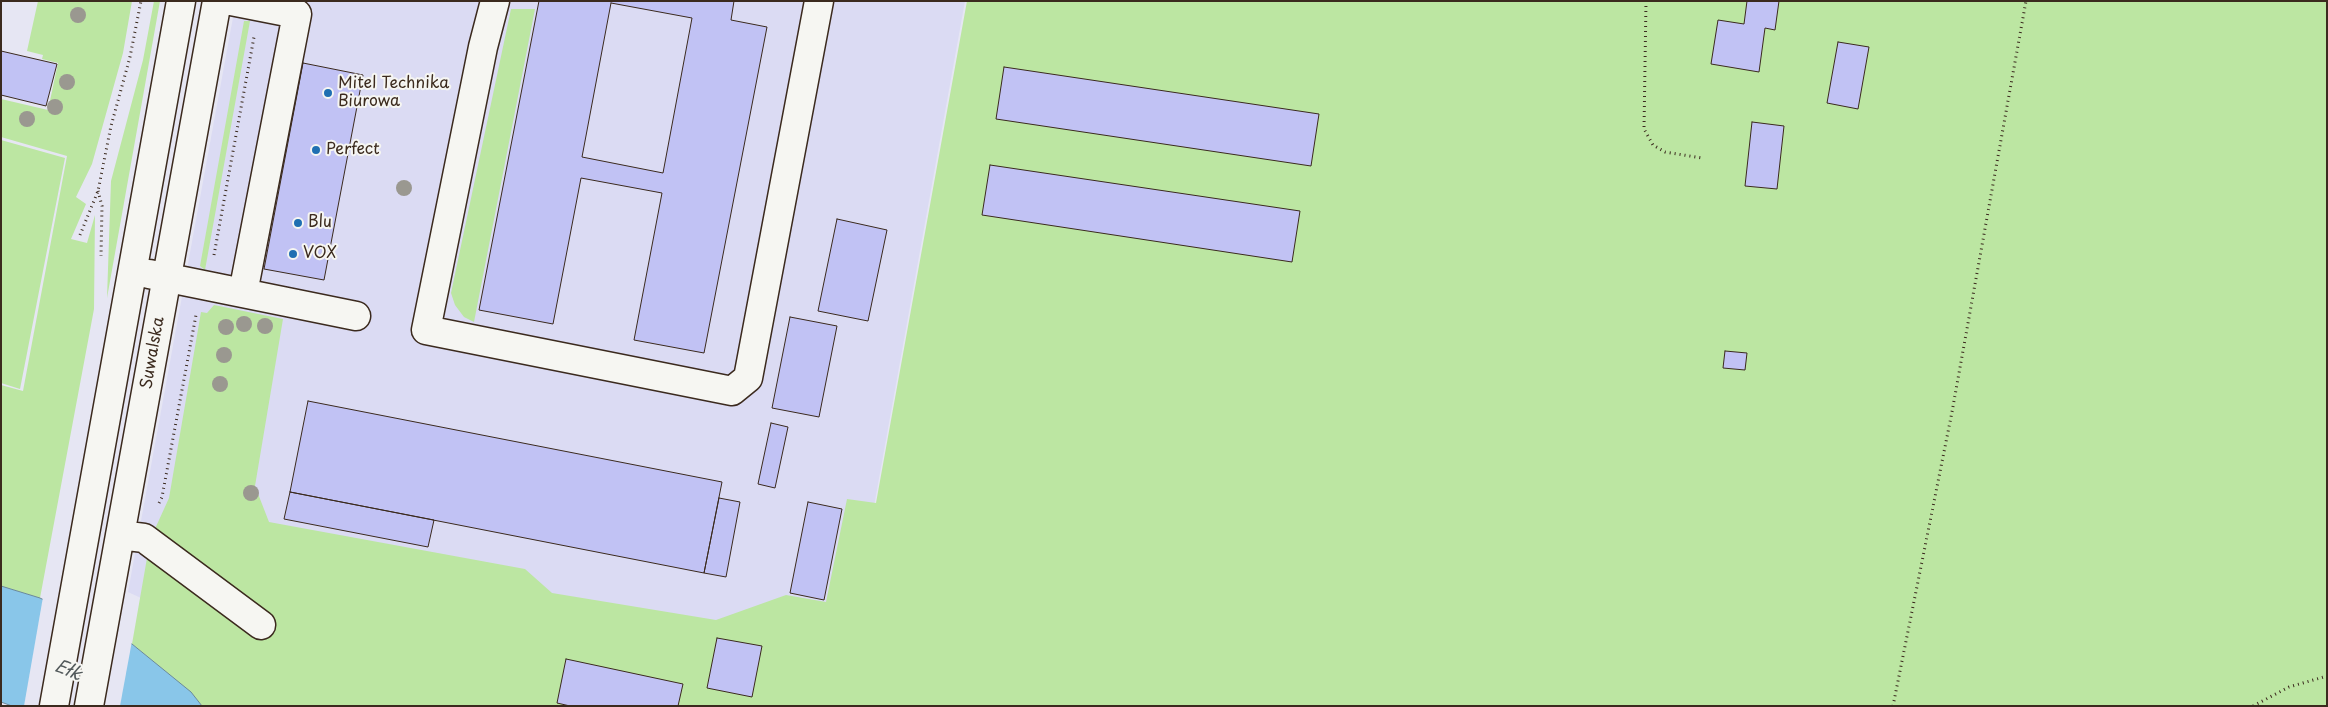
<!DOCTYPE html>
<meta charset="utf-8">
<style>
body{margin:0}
#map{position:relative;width:2328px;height:707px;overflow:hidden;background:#e6e6f3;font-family:"Playpen Sans",sans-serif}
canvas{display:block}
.frame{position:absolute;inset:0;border:2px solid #3b2a1e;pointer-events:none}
</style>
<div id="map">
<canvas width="2328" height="707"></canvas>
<div class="frame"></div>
</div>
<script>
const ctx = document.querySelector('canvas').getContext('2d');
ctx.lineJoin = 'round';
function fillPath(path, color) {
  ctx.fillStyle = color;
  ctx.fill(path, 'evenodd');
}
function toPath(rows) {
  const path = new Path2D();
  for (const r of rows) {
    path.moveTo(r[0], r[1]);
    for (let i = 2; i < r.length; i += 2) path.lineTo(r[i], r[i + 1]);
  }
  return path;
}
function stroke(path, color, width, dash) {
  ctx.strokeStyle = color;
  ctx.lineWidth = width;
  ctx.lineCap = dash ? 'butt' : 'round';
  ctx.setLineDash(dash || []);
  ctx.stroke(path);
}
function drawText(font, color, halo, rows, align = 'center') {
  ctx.font = font + ' "Playpen Sans",sans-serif';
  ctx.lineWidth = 4;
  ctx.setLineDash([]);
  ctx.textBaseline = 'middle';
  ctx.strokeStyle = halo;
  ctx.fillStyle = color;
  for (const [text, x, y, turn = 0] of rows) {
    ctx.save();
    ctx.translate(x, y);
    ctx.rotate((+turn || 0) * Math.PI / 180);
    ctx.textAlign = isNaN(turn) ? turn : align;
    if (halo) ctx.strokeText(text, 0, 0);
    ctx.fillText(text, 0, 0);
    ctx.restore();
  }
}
const built = toPath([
 [236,1,965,1,838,706,372,706,128,592]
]);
const green = toPath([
 [38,1,132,1,123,53,92,164,76,197,86,204,71,239,87,243,95,215,94,309,40,598,1,586,1,385,23,391,67,156,1,137,1,99,48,110,58,63,42,59,43,55,27,51],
 [154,1,160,1,107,298,111,181,143,60],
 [967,1,2327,1,2327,706,202,706,190,692,132,644,147,558,259,637,273,617,154,531,169,498,201,312,207,313,214,305,283,319,255,486,269,522,525,569,552,593,716,620,786,595,826,602,847,499,876,503],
 [511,9,535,9,474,322,464,317,455,305,451,293],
 [244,21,250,21,205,270,200,266],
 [1,140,65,158,20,389,1,383]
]);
const water = toPath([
 [1,586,40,598,132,644,191,692,202,706,12,706,1,702,1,586]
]);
const pier = toPath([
 [43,597,132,641,120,706,24,706]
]);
const building = toPath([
 [539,1,734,1,731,20,767,27,704,353,634,340,662,193,581,178,553,324,479,310,539,1],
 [611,3,692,18,663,173,582,157,611,3],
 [1747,1,1779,1,1775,30,1765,28,1759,72,1711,64,1718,20,1744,24,1747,1],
 [1838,42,1869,47,1858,109,1827,103,1838,42],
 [1,51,57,64,46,106,1,95,1,51],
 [303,63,363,75,324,280,264,269,303,63],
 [1004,67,1319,114,1311,166,996,119,1004,67],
 [1752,122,1784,126,1777,189,1745,186,1752,122],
 [990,165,1300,211,1292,262,982,215,990,165],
 [837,219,887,230,868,321,818,311,837,219],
 [790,317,837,326,819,417,772,408,790,317],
 [1725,351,1747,353,1745,370,1723,368,1725,351],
 [308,401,722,482,704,573,290,492,308,401],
 [771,423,788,427,775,488,758,484,771,423],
 [290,492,434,520,428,547,284,519,290,492],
 [719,498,740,502,726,577,704,573,719,498],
 [808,502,842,509,824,600,790,593,808,502],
 [717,638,762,646,752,697,707,688,717,638],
 [566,659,683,684,678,706,570,706,557,703,566,659]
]);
const path = toPath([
 [1646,1,1644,129,1653,145,1665,152,1702,158],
 [98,191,102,206,101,256],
 [80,235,98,191,111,126,130,57,141,1],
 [214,255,254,37],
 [159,503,162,497,196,315],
 [1893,706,1952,412,2026,1],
 [2253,706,2289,687,2327,676]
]);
const minor = toPath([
 [231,1,297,14,243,293],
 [495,1,483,47,426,330,732,391,748,378,819,1],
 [149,274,356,316],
 [120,535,144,538,261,625],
 [54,706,181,1],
 [89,706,217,1]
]);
const trees = [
 [78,15],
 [67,82],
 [55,107],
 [27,119],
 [404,188],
 [244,324],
 [265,326],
 [226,327],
 [224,355],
 [220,384],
 [251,493]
];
const markers = [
 [328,93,5,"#1f6fb2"],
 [316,150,5,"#1f6fb2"],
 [298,223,5,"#1f6fb2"],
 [293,254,5,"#1f6fb2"]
];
const poiNames = [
 ["Mitel Technika",338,84],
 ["Biurowa",338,102],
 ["Perfect",326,150],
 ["Blu",308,223],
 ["VOX",303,254]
];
const streetNames = [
 ["Suwalska",153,353,-80]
];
const waterNames = [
 ["Ełk",68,671,23]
];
fillPath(built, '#dbdbf3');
fillPath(green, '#bce6a2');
fillPath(water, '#89c6e9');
stroke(water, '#6a8898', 1);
fillPath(pier, '#e6e6f3');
fillPath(building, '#c1c2f4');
stroke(building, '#3b2a1e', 1);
stroke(minor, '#3b2a1e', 31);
stroke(path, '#3b2a1e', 3, [1, 4]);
stroke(minor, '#f6f6f2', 28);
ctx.fillStyle = '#9a9890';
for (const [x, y] of trees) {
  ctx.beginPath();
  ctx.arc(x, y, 8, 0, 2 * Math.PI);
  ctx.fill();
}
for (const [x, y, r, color] of markers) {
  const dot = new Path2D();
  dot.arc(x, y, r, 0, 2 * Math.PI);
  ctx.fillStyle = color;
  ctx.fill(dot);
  stroke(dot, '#f6f6f2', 2);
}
drawText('16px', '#3b2a1e', '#f6f6f2', poiNames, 'left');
drawText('16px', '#3b2a1e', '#f6f6f2', streetNames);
drawText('italic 18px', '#52595b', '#f6f6f2', waterNames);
</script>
